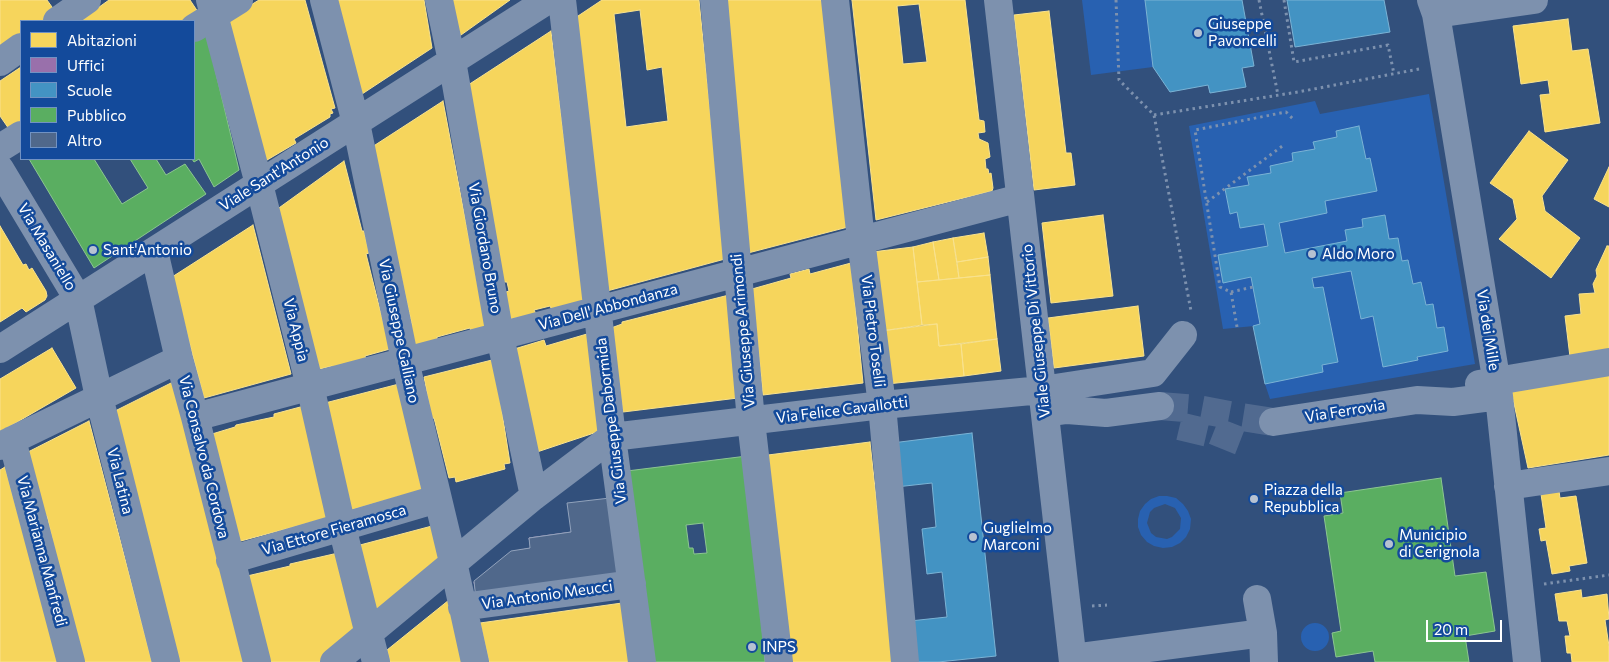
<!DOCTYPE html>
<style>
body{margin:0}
#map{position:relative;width:1609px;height:662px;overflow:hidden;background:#32507c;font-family:Commissioner,sans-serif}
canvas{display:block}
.legend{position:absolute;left:20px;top:20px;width:175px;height:140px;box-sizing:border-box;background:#134a9b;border:1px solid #7192c3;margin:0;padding:6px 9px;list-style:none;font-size:15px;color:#fff}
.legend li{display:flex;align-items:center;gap:10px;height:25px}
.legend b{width:25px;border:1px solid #7192c3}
.scale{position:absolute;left:1426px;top:620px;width:76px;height:22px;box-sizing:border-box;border:2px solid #fff;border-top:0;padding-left:6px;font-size:15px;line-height:18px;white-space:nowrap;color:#fff;-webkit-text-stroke:4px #134a9b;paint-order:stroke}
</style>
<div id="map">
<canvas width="1609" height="662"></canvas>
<ul class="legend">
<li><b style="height:14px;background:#f6d55c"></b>Abitazioni</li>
<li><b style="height:14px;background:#9970ab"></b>Uffici</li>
<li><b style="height:14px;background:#4393c3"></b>Scuole</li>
<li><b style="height:14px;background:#5aae61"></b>Pubblico</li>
<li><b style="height:14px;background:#50688b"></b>Altro</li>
</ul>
<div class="scale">20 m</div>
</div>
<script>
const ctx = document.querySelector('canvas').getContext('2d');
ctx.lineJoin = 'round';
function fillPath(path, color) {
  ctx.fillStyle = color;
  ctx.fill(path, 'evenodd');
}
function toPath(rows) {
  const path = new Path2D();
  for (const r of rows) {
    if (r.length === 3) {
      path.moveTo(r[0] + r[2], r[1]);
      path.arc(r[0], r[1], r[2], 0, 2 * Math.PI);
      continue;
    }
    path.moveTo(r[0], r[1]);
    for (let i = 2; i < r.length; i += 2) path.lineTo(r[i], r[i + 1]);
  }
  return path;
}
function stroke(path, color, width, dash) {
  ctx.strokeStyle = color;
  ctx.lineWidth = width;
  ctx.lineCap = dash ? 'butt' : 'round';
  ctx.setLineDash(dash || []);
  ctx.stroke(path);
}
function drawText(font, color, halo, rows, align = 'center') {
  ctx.font = font + ' Commissioner,sans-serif';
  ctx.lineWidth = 5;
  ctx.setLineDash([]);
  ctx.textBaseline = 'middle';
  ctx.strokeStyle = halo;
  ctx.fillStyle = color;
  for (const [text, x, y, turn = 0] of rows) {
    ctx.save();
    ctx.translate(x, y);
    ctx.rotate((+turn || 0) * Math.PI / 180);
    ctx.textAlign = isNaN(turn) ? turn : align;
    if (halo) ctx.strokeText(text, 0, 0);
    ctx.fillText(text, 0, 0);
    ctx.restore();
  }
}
const green = toPath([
 [1082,0,1145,0,1153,67,1091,75],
 [1429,94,1475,364,1270,399,1265,384,1254,326,1223,329,1189,126,1315,101,1320,114],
 [1159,496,1167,496,1176,498,1183,504,1188,511,1191,519,1190,529,1186,537,1180,543,1172,547,1163,548,1154,546,1147,542,1141,535,1138,527,1138,519,1140,511,1145,504,1151,499],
 [1165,504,1175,508,1181,518,1180,529,1172,537,1167,539,1156,537,1151,533,1147,523,1150,512,1154,508],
 [1315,637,14]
]);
const homes = toPath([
 [0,0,47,0,57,14,47,21,21,21,21,39,0,53,0,0],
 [109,0,190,0,198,12,184,21,82,21,81,20,109,0],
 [259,0,305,0,335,108,331,109,333,113,330,114,330,117,294,139,296,143,262,163,228,19,259,0],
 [335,0,424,0,432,48,359,96,335,0],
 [447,0,510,0,454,40,447,0],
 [602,0,699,0,725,259,607,291,575,18,602,0],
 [640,10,647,70,662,67,668,121,626,127,614,14,640,10],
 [723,0,822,0,848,227,748,253,723,0],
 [852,0,965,0,979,120,984,121,985,132,978,133,979,139,988,143,990,157,985,159,986,169,988,169,989,174,991,173,993,188,992,191,876,220,852,0],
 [919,4,927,62,903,64,897,6,919,4],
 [1049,11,1066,153,1071,153,1075,185,1034,190,1014,15,1049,11],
 [1568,19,1572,51,1588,49,1600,123,1545,132,1540,95,1550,94,1548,80,1521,84,1513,26,1568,19],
 [551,31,579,263,585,301,552,310,550,306,534,310,536,314,507,320,503,293,509,291,507,282,503,282,465,87,551,31],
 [21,67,21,121,9,129,0,116,0,81,21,67],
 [443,101,486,329,471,332,470,328,437,337,437,340,414,347,408,326,412,325,372,147,443,101],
 [1529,131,1568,160,1542,196,1545,211,1580,238,1551,278,1499,239,1517,219,1513,199,1490,183,1529,131],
 [344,161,362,231,364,231,369,253,366,254,390,349,365,356,366,360,333,368,332,366,316,370,276,210,344,161],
 [1609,167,1609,207,1594,199,1609,167],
 [1103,215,1113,296,1051,303,1042,223,1103,215],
 [253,225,291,374,204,398,172,277,253,225],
 [0,226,23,265,26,264,29,270,32,268,46,291,47,296,45,300,26,312,22,308,0,322,0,226],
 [984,233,988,257,957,262,953,238,984,233],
 [953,238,959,278,939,280,933,242,953,238],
 [933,242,939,280,917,282,913,247,933,242],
 [1607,246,1609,246,1609,352,1570,357,1565,316,1581,314,1579,294,1595,293,1593,284,1597,276,1596,270,1607,246],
 [913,247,922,325,881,331,872,252,913,247],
 [988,257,990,275,959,278,957,262,988,257],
 [851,263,863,383,763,395,752,289,791,278,790,274,809,269,810,274,851,263],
 [990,275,997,339,939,346,937,324,922,325,917,282,990,275],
 [729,295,738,398,623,412,611,328,622,324,622,322,729,295],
 [1138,306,1144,356,1054,368,1048,318,1138,306],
 [937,324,939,346,961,344,964,376,887,384,881,331,937,324],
 [587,334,600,431,534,453,511,350,544,340,546,346,587,334],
 [997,339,1001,371,964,376,961,344,997,339],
 [52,348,76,388,0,432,0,379,52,348],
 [492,360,500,399,510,463,504,464,505,469,456,482,455,477,449,478,434,418,430,419,429,404,424,377,492,360],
 [1609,374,1609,455,1528,468,1511,390,1609,374],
 [173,382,244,662,178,662,111,413,173,382],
 [399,384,422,490,351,510,325,403,399,384],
 [304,406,331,517,237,542,212,434,235,427,236,425,274,417,274,414,304,406],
 [89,421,115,520,152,662,83,662,51,539,52,538,47,516,43,517,24,454,89,421],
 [870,442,894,662,791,662,768,455,870,442],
 [5,467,59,662,0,662,0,470,5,467],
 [1559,491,1560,498,1576,496,1587,563,1569,566,1570,571,1552,574,1546,540,1541,541,1539,529,1546,528,1541,494,1559,491],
 [432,526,442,564,376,618,360,545,432,526],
 [338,553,357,631,320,662,268,662,247,576,290,566,290,564,338,553],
 [1581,590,1582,598,1607,594,1609,619,1605,620,1609,646,1609,662,1572,662,1571,653,1567,653,1565,636,1570,636,1567,621,1559,621,1555,594,1581,590],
 [449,600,463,662,390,662,387,650,449,600],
 [622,603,629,662,489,662,480,623,622,603]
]);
const offices = toPath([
 [609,499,619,578,477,597,474,582,511,552,531,548,529,538,572,532,568,504,609,499]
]);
const schools = toPath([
 [1145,0,1242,0,1254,66,1242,68,1246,87,1210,93,1208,85,1170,92,1153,67,1145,0],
 [1287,0,1384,0,1390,32,1295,47,1287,0],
 [1359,126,1366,159,1370,158,1377,191,1325,201,1327,213,1279,223,1285,253,1347,241,1345,230,1363,227,1362,219,1385,215,1389,239,1398,238,1402,261,1408,260,1413,284,1421,282,1426,305,1433,304,1437,328,1444,327,1448,351,1417,357,1418,360,1383,367,1373,316,1361,319,1351,271,1312,278,1314,288,1323,287,1338,362,1322,365,1323,372,1265,384,1253,326,1260,324,1251,277,1223,283,1218,255,1268,246,1264,224,1240,228,1237,212,1230,214,1225,189,1249,185,1247,177,1271,173,1270,166,1293,161,1292,153,1315,149,1313,142,1337,137,1336,131,1359,126],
 [972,433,996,656,938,662,914,662,910,621,947,617,942,572,927,574,922,529,936,527,932,483,896,487,892,443,972,433]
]);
const public = toPath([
 [206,31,239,170,214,187,199,159,194,162,192,159,194,159,194,39,206,31],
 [29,159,94,159,122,204,148,188,130,159,156,159,166,175,185,164,206,194,94,268,29,159],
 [747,456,765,662,653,662,627,471,747,456],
 [703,523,707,553,694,554,693,548,689,548,686,525,703,523],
 [1441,478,1455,576,1486,572,1495,631,1465,636,1469,662,1375,662,1373,651,1336,657,1332,633,1341,631,1324,516,1343,513,1340,493,1441,478]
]);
const building = toPath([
 [610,498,619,579,476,599,474,581,511,551,530,548,529,538,571,532,567,503,610,498]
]);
const minorTunnel = toPath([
 [1160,406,1198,409,1235,416,1273,422],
 [1190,443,1198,409],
 [1222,449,1235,416]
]);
const path = toPath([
 [1116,0,1119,80,1154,115,1191,311],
 [1259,0,1278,95],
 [1284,0,1294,62,1388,45,1394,74],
 [1154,115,1298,92,1419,69],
 [1207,202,1285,144],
 [1231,292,1253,287],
 [1237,327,1231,292,1220,287,1195,130,1286,112,1295,121],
 [1544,584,1609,575],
 [1092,606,1107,605]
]);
const minor = toPath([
 [210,0,259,184,310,386,342,527,376,662],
 [324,0,356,123,405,361,453,562,475,662],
 [439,0,452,61,500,336,534,496],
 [562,0,612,437,642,662],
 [714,0,751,421,779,662],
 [835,0,861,240,882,405,905,662],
 [998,0,1073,662],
 [1431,0,1436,14,1448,86,1499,396,1527,662],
 [1436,14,1534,0],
 [57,21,87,0],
 [194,28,239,0],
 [0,62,21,47],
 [0,148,21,135],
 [0,169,78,299,99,397,166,662],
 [154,251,179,359,195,417,257,662],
 [0,349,548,0],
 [1479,384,1609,362],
 [1045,413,1067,410,1106,413,1160,406],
 [195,417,1020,198],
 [1273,422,1417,400,1453,402,1499,396],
 [12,440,71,662],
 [0,446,179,359],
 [1508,486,1609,471],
 [230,560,437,499],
 [1257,599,1263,633,1264,662],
 [462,607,632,584],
 [1073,658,1263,633],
 [334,662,534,496,612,437,882,405,1042,390,1153,373,1183,335]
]);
const markers = [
 [1198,33,5,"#b7c2d1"],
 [93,250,5,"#b7c2d1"],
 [1312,254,5,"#b7c2d1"],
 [1254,499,5,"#b7c2d1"],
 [973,537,5,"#b7c2d1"],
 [1389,544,5,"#b7c2d1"],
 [752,647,5,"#b7c2d1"]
];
const poiNames = [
 ["Giuseppe",1208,24],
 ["Pavoncelli",1208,41],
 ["Sant'Antonio",103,250],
 ["Aldo Moro",1322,254],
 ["Piazza della",1264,490],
 ["Repubblica",1264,507],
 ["Guglielmo",983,528],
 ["Marconi",983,545],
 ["Municipio",1399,535],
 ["di Cerignola",1399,552],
 ["INPS",762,647]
];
const streetNames = [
 ["Viale Sant'Antonio",274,174,-32],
 ["Via Masaniello",47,247,59],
 ["Via Giordano Bruno",485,248,80],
 ["Via Dell' Abbondanza",608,307,-15],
 ["Via Appia",296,330,76],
 ["Via dei Mille",1488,330,81],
 ["Via Giuseppe Galliano",399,331,78],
 ["Via Giuseppe Arimondi",743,331,-95],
 ["Via Pietro Toselli",873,331,83],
 ["Viale Giuseppe Di Vittorio",1036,331,-96],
 ["Via Felice Cavallotti",842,410,-7],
 ["Via Ferrovia",1345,411,-9],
 ["Via Giuseppe Dabormida",611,421,-97],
 ["Via Consalvo da Cordova",204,457,76],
 ["Via Latina",120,481,76],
 ["Via Ettore Fieramosca",334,530,-16],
 ["Via Marianna Manfredi",42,551,75],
 ["Via Antonio Meucci",547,595,-8]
];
fillPath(green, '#2861b1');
fillPath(homes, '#f6d55c');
stroke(homes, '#f9e28d', 1);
fillPath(offices, '#9970ab');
stroke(offices, '#b89bc4', 1);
fillPath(schools, '#4393c3');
stroke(schools, '#7bb3d5', 1);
fillPath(public, '#5aae61');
stroke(public, '#8cc690', 1);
fillPath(building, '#50688b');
stroke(building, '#91a2bb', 1);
stroke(minorTunnel, '#516a90', 28, [28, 14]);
stroke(path, '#7d91ae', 3, [2.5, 4]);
stroke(minor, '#7d91ae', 28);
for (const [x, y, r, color] of markers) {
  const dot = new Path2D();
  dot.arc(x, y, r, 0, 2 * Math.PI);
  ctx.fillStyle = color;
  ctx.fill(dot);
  stroke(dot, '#134a9b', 2);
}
drawText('15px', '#fff', '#134a9b', poiNames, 'left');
drawText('15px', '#fff', '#134a9b', streetNames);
</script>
